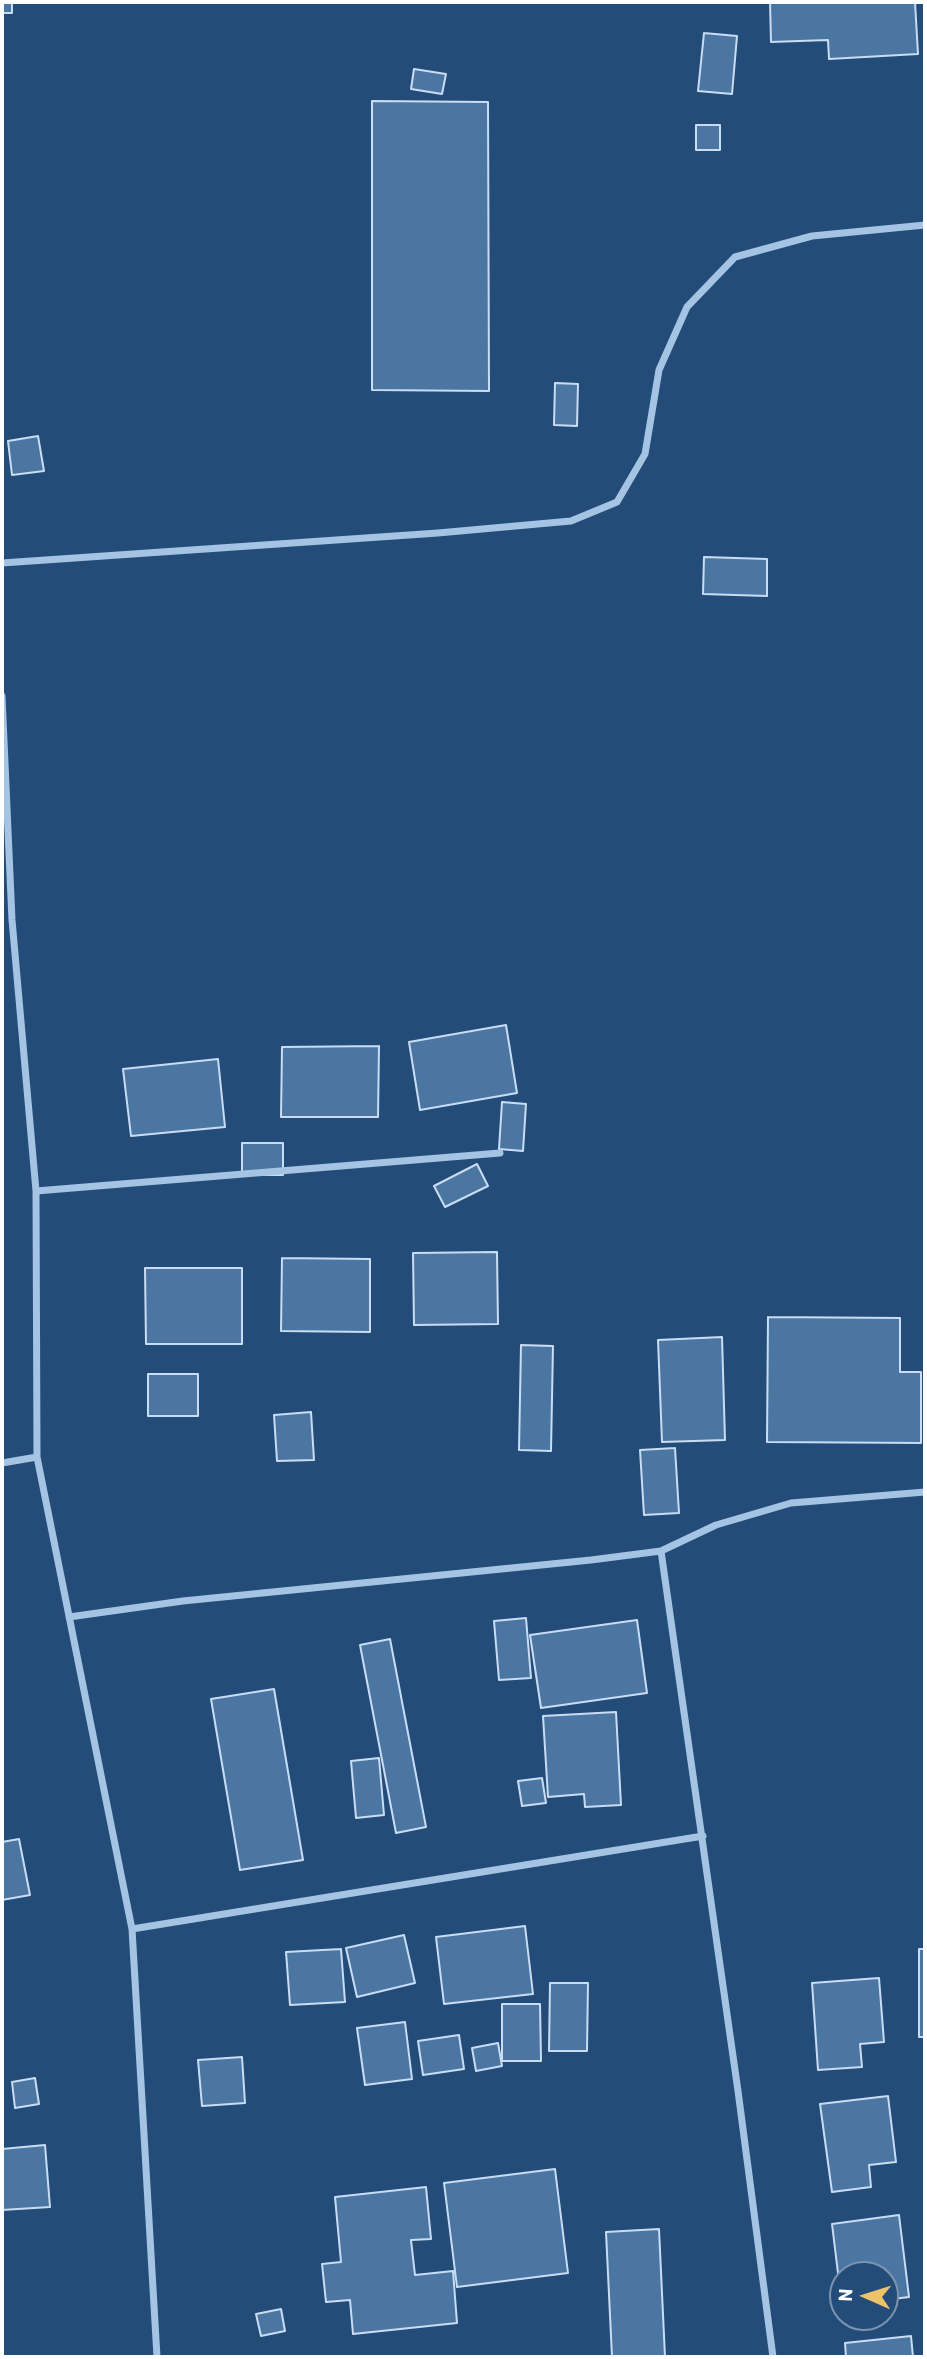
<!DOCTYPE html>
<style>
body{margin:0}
#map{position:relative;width:927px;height:2359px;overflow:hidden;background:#244c78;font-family:Barlow,sans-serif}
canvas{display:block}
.frame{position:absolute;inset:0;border:4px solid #fff;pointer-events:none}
.north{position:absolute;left:829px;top:2261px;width:70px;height:70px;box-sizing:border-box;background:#244c78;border:2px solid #7c94ae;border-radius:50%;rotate:273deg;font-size:19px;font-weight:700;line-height:28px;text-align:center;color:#fff}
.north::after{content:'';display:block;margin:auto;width:24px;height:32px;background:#eec269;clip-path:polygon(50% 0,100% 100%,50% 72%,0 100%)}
</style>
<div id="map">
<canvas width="927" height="2359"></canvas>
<div class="frame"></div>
<div class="north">N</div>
</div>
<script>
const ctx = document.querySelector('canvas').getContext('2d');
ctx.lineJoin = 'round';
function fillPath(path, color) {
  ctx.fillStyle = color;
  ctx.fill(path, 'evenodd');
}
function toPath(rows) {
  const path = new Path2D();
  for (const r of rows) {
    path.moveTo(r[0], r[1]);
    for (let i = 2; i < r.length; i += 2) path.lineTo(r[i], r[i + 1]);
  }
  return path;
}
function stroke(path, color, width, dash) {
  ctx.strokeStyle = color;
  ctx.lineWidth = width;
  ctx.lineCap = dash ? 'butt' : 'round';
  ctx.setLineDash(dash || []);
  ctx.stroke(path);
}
const building = toPath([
 [2,2,12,2,12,13,2,13,2,2],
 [770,2,915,2,918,54,829,59,828,40,771,42,770,2],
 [704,33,737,36,732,94,698,91,704,33],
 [414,69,446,74,442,94,411,89,414,69],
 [372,101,488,102,489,391,372,390,372,101],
 [696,125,720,125,720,150,696,150,696,125],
 [555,383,578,384,577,426,554,425,555,383],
 [38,436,44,471,12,475,8,441,38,436],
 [704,557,767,559,767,596,703,594,704,557],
 [506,1025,517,1093,420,1110,409,1042,506,1025],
 [379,1046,378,1117,281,1117,282,1047,379,1046],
 [218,1059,225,1127,131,1136,123,1069,218,1059],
 [502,1102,526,1104,523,1151,499,1149,502,1102],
 [242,1143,283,1143,283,1175,242,1175,242,1143],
 [477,1164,488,1186,445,1207,434,1186,477,1164],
 [497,1252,498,1324,414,1325,413,1253,497,1252],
 [282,1258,370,1259,370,1332,281,1331,282,1258],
 [145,1268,242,1268,242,1344,146,1344,145,1268],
 [768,1317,900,1318,900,1372,921,1372,921,1443,767,1442,768,1317],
 [722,1337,725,1440,662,1442,658,1340,722,1337],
 [521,1345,553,1346,551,1451,519,1450,521,1345],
 [148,1374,198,1374,198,1416,148,1416,148,1374],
 [311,1412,314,1460,277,1461,274,1415,311,1412],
 [675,1448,679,1513,644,1515,640,1450,675,1448],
 [526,1618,531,1678,499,1680,494,1621,526,1618],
 [637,1620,647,1693,541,1708,530,1635,637,1620],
 [390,1639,426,1827,396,1833,360,1645,390,1639],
 [274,1689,303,1860,240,1870,211,1699,274,1689],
 [616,1712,621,1805,585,1807,584,1794,548,1797,543,1716,616,1712],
 [379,1758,384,1815,356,1818,351,1761,379,1758],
 [542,1778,546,1803,522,1806,518,1781,542,1778],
 [19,1839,30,1895,2,1900,2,1842,19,1839],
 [525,1926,533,1994,444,2004,436,1937,525,1926],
 [404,1935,415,1983,357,1997,346,1948,404,1935],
 [341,1949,345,2002,290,2005,286,1952,341,1949],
 [919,1949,925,1949,925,2037,919,2037,919,1949],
 [879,1978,884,2042,860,2044,862,2067,818,2070,812,1983,879,1978],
 [550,1983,588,1983,587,2051,549,2051,550,1983],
 [502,2004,540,2004,541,2061,502,2061,502,2004],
 [405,2022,412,2079,365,2085,357,2028,405,2022],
 [459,2035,464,2069,423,2075,418,2041,459,2035],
 [498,2043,502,2066,476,2071,472,2048,498,2043],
 [242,2057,245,2103,202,2106,198,2060,242,2057],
 [35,2078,39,2104,15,2108,12,2082,35,2078],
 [888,2096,896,2162,869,2165,871,2187,832,2192,820,2104,888,2096],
 [45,2145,50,2207,2,2210,2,2149,45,2145],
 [555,2169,568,2273,457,2287,444,2183,555,2169],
 [426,2187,431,2239,411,2240,415,2275,453,2271,457,2323,353,2334,350,2300,326,2302,322,2264,341,2262,335,2197,426,2187],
 [899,2215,909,2297,885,2300,885,2275,843,2275,842,2306,832,2224,899,2215],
 [659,2229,665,2357,612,2357,606,2232,659,2229],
 [281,2309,285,2331,261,2336,256,2314,281,2309],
 [911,2336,913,2357,846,2357,845,2343,911,2336]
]);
const street = toPath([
 [2,563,438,533,571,521,617,502,645,454,659,370,687,307,735,257,812,236,925,225],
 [2,696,12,920,36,1191,37,1457,132,1929,157,2357],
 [36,1191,500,1153],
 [2,1463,37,1457],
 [661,1551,738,2091,773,2357],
 [69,1617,183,1601,591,1560,661,1551,716,1525,791,1503,925,1492],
 [132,1929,703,1836]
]);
fillPath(building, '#4c76a2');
stroke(building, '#c8ddf3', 2);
stroke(street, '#a5c4e4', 7);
</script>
